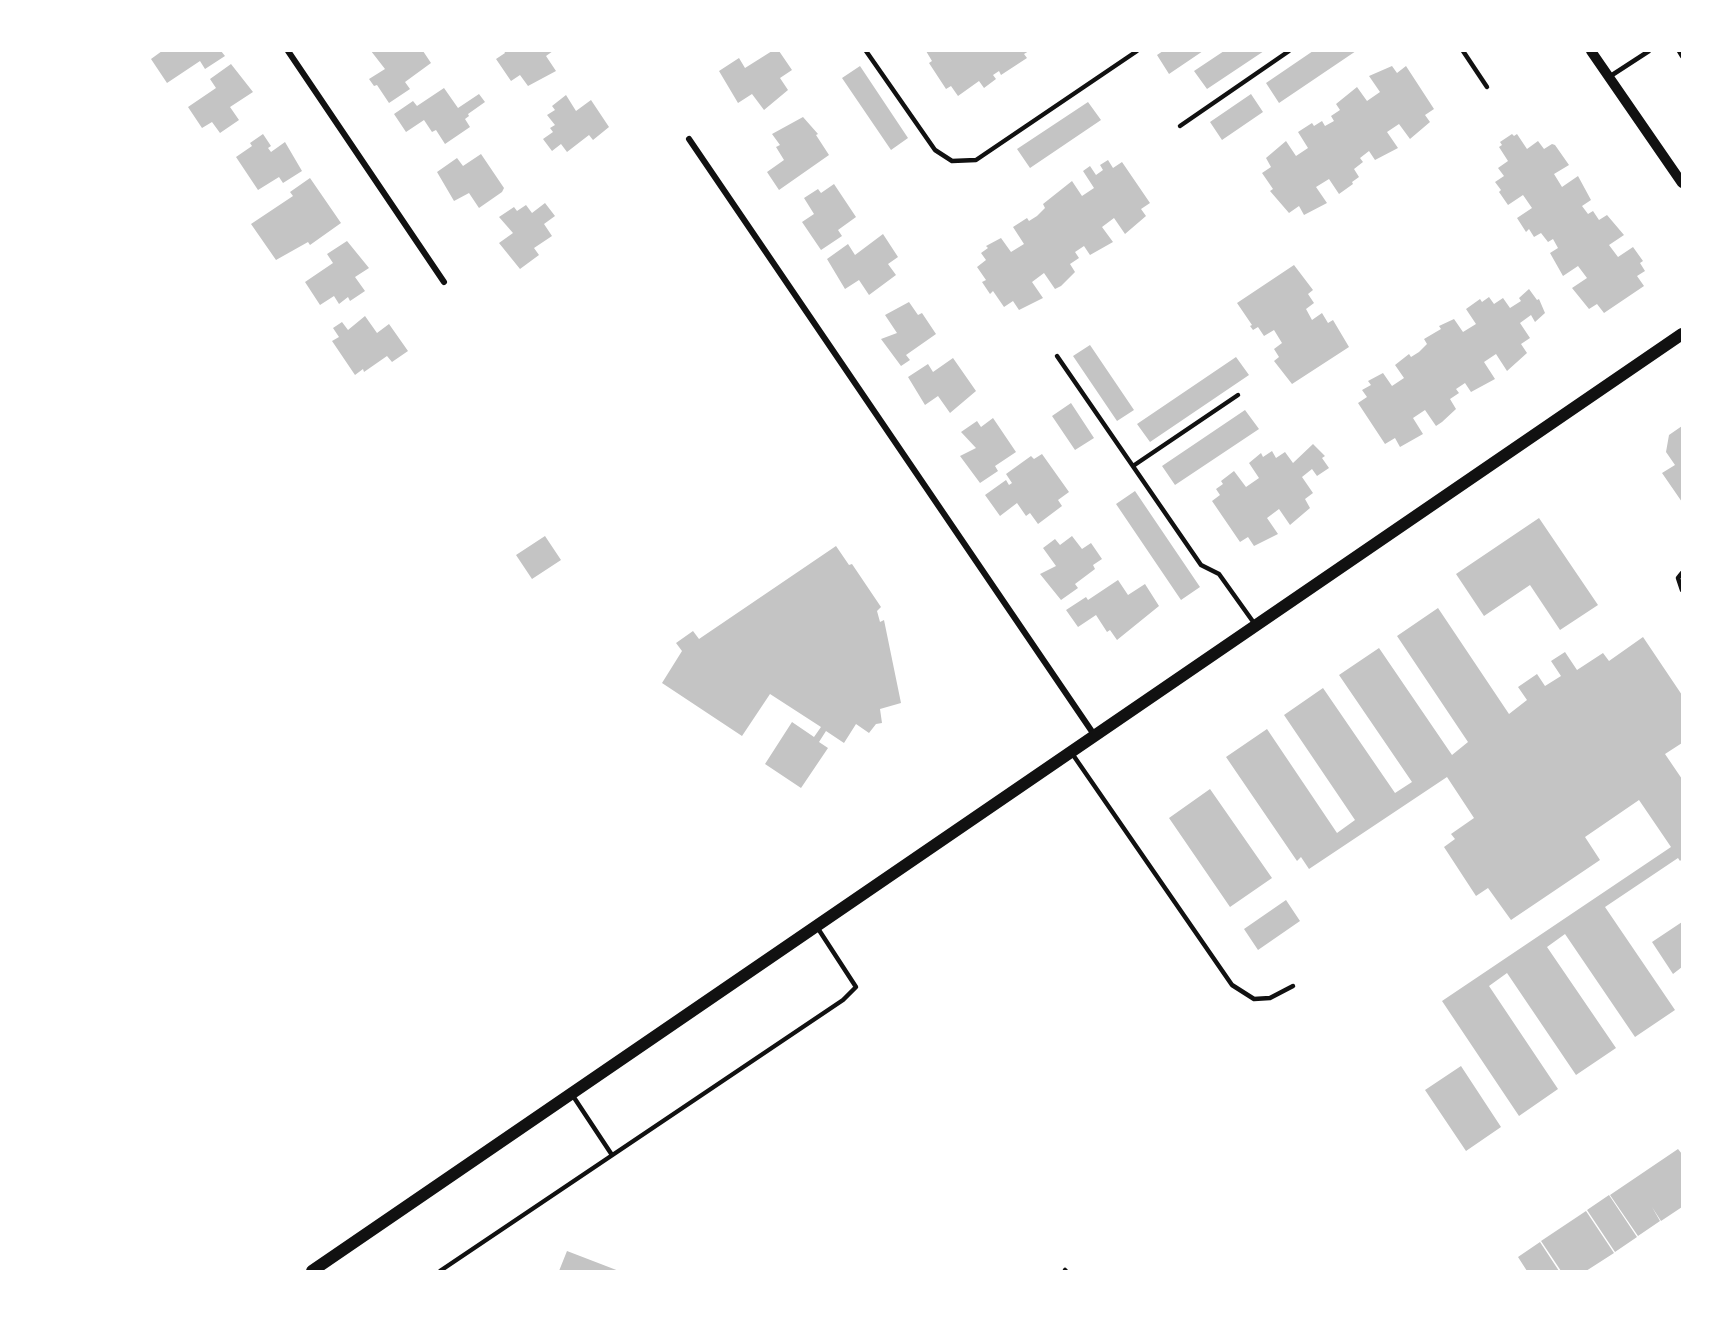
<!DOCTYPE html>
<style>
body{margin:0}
#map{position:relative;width:1733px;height:1322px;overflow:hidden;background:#fff;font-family:"Alegreya Sans",sans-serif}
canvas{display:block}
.frame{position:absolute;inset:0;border:52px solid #fff;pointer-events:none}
</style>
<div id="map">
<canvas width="1733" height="1322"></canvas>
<div class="frame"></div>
</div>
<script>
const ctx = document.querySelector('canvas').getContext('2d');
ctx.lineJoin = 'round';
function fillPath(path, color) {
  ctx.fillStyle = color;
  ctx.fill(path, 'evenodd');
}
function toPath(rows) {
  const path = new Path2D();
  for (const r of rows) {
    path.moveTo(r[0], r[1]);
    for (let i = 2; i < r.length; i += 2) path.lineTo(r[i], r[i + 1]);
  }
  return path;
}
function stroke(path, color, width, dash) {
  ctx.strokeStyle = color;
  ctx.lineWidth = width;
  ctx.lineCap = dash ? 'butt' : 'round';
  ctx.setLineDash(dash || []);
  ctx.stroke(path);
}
const building = toPath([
 [162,51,221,51,225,56,205,69,200,61,167,83,151,59],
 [371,51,423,51,431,63,405,82,410,89,389,103,377,85,374,86,369,79,385,69],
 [504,51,553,51,546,56,556,71,528,86,520,75,511,81,496,59,505,53],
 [772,51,779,51,792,70,780,78,788,90,764,110,752,94,738,103,719,71,739,58,745,68],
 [926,51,1029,51,1024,54,1027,58,1001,75,999,71,993,75,996,79,984,88,979,81,958,96,951,86,946,89,929,63,932,61],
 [1163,51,1203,51,1169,74,1157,55],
 [1224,51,1264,51,1207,89,1194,71],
 [1313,51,1356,51,1279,103,1266,83],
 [231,64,253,92,230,107,239,120,220,133,212,122,202,128,188,107,216,88,210,79],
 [860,66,908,138,891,150,842,78],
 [1392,66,1397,73,1406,66,1434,109,1425,115,1430,122,1410,139,1399,124,1387,132,1398,148,1375,160,1369,151,1360,158,1363,162,1354,169,1359,177,1352,182,1353,184,1339,194,1329,179,1316,187,1327,203,1304,215,1299,206,1289,213,1270,191,1273,189,1262,173,1271,167,1266,158,1286,141,1296,156,1308,148,1298,132,1312,123,1314,126,1322,121,1325,126,1334,121,1331,116,1340,110,1336,104,1357,87,1367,101,1380,92,1369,76],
 [444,88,458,108,479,94,485,102,468,114,469,116,465,119,470,127,445,144,436,130,432,132,424,120,406,132,394,114,413,101,417,106],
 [1251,94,1263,112,1222,140,1210,122],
 [566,95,576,111,591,100,609,127,593,140,589,135,567,152,561,144,552,151,543,139,553,132,550,128,555,125,547,115,555,110,552,106],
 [1088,102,1101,120,1030,168,1017,149],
 [803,117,818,134,816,135,829,155,779,190,767,172,784,160,776,147,780,145,772,134],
 [263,134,271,146,268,148,271,152,285,142,302,171,283,183,279,177,258,190,236,157,252,146,250,143],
 [1512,134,1514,136,1517,134,1527,149,1538,141,1544,149,1552,144,1555,145,1569,165,1554,174,1562,187,1578,176,1591,200,1582,206,1588,214,1593,211,1599,220,1607,215,1624,235,1609,245,1618,257,1633,247,1643,261,1640,263,1645,271,1637,276,1644,286,1604,313,1597,304,1589,309,1572,288,1587,278,1578,266,1563,276,1550,253,1558,248,1553,239,1548,242,1541,233,1534,237,1529,229,1526,232,1517,218,1532,208,1523,195,1508,205,1499,192,1501,190,1495,182,1504,176,1498,168,1508,161,1499,147,1502,145,1500,142],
 [481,154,504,188,502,192,479,208,469,193,454,201,437,172,457,158,463,166],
 [1108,160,1113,168,1122,162,1150,203,1141,209,1146,216,1125,234,1114,218,1102,227,1113,242,1090,255,1084,246,1075,252,1079,258,1070,264,1075,272,1061,286,1055,289,1044,273,1032,282,1043,298,1019,310,1013,301,1004,307,993,291,990,294,982,282,986,280,977,267,986,260,981,253,988,248,986,246,1001,238,1011,252,1024,244,1013,227,1027,218,1029,221,1037,216,1045,208,1043,204,1072,181,1082,196,1094,188,1083,171,1090,166,1096,175,1103,170,1100,165],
 [310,178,341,223,310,245,308,242,276,260,251,224,293,196,290,192],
 [834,184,856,217,838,230,842,236,821,250,802,222,814,214,804,198,818,189,821,193],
 [545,203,555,216,544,224,552,236,534,248,539,255,520,269,499,243,513,233,499,217,514,207,517,211,526,205,532,213],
 [883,234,898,257,888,264,896,275,869,295,859,280,845,289,827,259,848,244,855,255],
 [347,241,369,268,355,277,365,291,350,301,348,297,339,304,334,296,320,305,305,282,333,263,327,254],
 [1294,265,1313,290,1308,294,1314,303,1306,309,1312,320,1322,313,1328,323,1333,320,1349,347,1292,384,1274,361,1279,357,1274,349,1282,343,1274,330,1264,336,1258,327,1253,330,1250,326,1252,325,1237,303],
 [1529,289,1537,300,1539,299,1545,313,1535,322,1531,315,1520,323,1530,338,1521,344,1527,353,1507,371,1496,354,1484,362,1495,379,1471,392,1465,383,1456,389,1459,393,1450,399,1456,409,1442,422,1436,426,1425,410,1413,418,1423,434,1400,447,1395,438,1385,444,1358,403,1367,397,1362,390,1371,385,1368,381,1383,373,1392,386,1404,378,1395,365,1409,354,1411,357,1419,352,1427,344,1424,339,1441,329,1439,326,1454,319,1463,332,1476,324,1466,309,1480,299,1482,302,1489,297,1494,304,1503,298,1510,308,1521,301,1519,298],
 [909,302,918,315,922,313,936,334,906,355,910,360,901,366,881,339,897,333,885,315],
 [365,316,377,333,389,324,408,351,392,362,387,356,364,372,363,369,355,375,332,341,339,337,333,328,342,322,348,330],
 [1090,345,1134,410,1117,421,1073,356],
 [1236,357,1249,375,1150,442,1137,424],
 [953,358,976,391,950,413,938,396,925,405,908,377,928,364,933,372],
 [1071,403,1094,438,1075,450,1052,416],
 [1245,410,1259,429,1175,485,1162,466],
 [993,418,1016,452,995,466,998,471,980,483,960,456,976,448,961,432,977,421,981,427],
 [1682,426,1682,502,1662,473,1675,465,1666,452,1669,435],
 [1313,444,1325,456,1322,458,1329,468,1317,476,1312,469,1302,477,1313,493,1305,499,1310,508,1290,525,1279,509,1267,518,1278,534,1254,546,1248,537,1240,542,1212,501,1220,495,1216,489,1223,484,1221,481,1234,471,1246,487,1259,478,1249,463,1261,453,1263,457,1272,451,1276,458,1285,452,1293,463],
 [1042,454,1069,492,1058,500,1062,506,1038,524,1030,513,1026,516,1017,503,1000,516,985,495,1006,480,1009,485,1012,483,1006,474,1031,456,1034,459],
 [1135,491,1200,587,1181,600,1116,504],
 [1539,518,1598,605,1560,630,1530,585,1484,616,1456,574],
 [545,536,561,560,532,579,516,555],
 [1072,536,1082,549,1091,543,1102,559,1093,565,1095,569,1075,584,1078,588,1061,600,1040,574,1056,566,1043,548,1055,539,1060,545],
 [836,546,849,565,852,564,881,607,877,611,880,622,884,620,901,703,880,709,882,723,876,724,869,733,856,724,844,743,826,731,819,742,828,748,801,788,765,764,792,722,814,737,821,727,770,694,742,736,662,683,682,651,676,643,693,631,699,639],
 [1118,580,1128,595,1145,584,1159,606,1117,640,1110,630,1107,632,1096,615,1078,627,1066,610,1086,597,1088,600],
 [1438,608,1509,714,1527,700,1518,687,1537,674,1545,686,1561,676,1551,661,1565,652,1577,670,1603,653,1609,661,1643,637,1682,695,1682,743,1665,754,1682,779,1682,859,1680,861,1678,858,1605,907,1675,1010,1635,1037,1565,934,1547,947,1616,1048,1576,1075,1507,973,1489,986,1558,1089,1519,1116,1442,1001,1671,847,1639,800,1585,837,1600,860,1511,920,1488,888,1476,896,1444,847,1455,839,1451,834,1474,818,1447,777,1309,869,1301,857,1297,861,1226,757,1267,729,1337,833,1355,820,1284,715,1323,688,1395,793,1412,782,1339,675,1379,648,1452,755,1468,742,1397,636],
 [1210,789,1272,878,1230,907,1169,818],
 [1286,900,1300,921,1258,950,1244,929],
 [1682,922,1682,967,1673,974,1652,942],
 [1461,1066,1501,1127,1466,1151,1425,1090],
 [1678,1149,1682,1154,1682,1207,1661,1221,1652,1207,1660,1221,1638,1236,1610,1195],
 [1609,1195,1637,1237,1615,1252,1587,1210],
 [1586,1211,1614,1253,1586,1271,1561,1271,1541,1241],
 [1540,1242,1559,1271,1527,1271,1518,1257],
 [567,1251,619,1271,559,1271]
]);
const service = toPath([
 [866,51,935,150,952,161,976,160,1137,51],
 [1463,51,1487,87],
 [1679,51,1682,56],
 [1609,77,1649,51],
 [1180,126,1289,51],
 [1057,356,1201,565,1219,574,1254,623],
 [1133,466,1238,395],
 [1682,573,1678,578,1682,590],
 [1071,752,1232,985,1254,999,1270,998,1293,986],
 [573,1096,612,1155],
 [1065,1270,1066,1271],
 [440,1271,843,1000,856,987,817,927]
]);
const minor = toPath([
 [288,51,444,282],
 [689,139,1095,736]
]);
const tertiary = toPath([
 [1591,51,1682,183]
]);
const secondary = toPath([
 [312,1271,1682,334]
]);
fillPath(building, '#c4c4c4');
stroke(service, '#111', 4.5);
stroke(minor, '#111', 6);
stroke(tertiary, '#111', 10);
stroke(secondary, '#111', 12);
</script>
